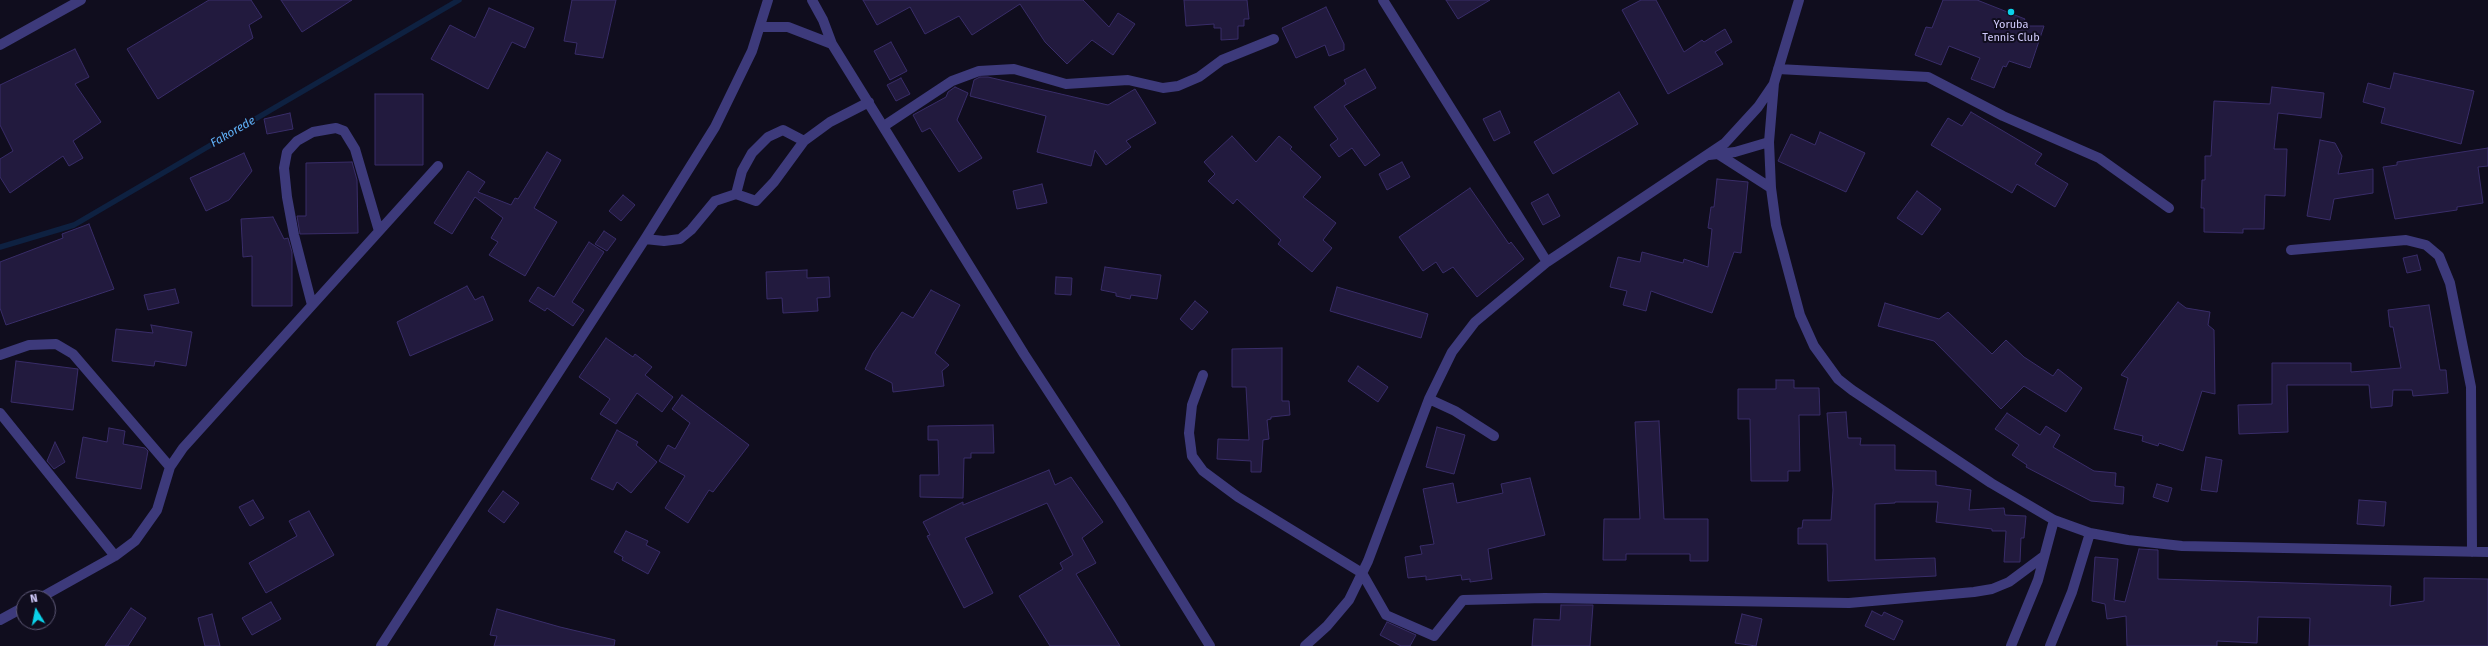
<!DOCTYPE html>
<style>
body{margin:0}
#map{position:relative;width:2488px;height:646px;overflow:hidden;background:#100d1e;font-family:"Fira Sans",sans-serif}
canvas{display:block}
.north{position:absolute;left:16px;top:590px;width:40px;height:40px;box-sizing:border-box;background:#100d1e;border:1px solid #5e5977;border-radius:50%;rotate:350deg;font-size:11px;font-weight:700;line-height:16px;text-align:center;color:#d2ccfd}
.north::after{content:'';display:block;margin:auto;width:14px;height:18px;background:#0bd1e9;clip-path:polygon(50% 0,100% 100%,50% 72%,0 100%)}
</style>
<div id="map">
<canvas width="2488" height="646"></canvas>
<div class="north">N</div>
</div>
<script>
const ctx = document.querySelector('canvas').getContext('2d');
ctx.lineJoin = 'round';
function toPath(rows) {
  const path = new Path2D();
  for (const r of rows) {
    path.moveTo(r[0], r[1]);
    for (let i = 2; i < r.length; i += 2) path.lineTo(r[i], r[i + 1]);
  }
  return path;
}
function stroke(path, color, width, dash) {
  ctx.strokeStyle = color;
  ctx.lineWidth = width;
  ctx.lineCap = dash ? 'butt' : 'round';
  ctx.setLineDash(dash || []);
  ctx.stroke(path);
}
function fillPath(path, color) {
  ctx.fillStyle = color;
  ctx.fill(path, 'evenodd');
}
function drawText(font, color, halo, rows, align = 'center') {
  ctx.font = font + ' "Fira Sans",sans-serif';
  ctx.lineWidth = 4;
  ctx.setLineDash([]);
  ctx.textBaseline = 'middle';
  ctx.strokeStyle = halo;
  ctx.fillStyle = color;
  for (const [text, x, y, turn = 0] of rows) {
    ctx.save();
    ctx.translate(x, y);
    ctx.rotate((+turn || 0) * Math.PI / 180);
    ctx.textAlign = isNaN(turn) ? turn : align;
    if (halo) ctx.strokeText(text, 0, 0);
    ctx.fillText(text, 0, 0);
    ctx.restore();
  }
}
const stream = toPath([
 [0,247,74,225,459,0]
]);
const building = toPath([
 [209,0,251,0,262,17,249,25,253,38,158,99,127,49,209,0],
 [281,0,352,0,302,32,281,0],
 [572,0,616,0,603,58,575,54,577,43,564,41,572,0],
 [863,0,1083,0,1109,27,1118,13,1135,24,1113,55,1092,40,1067,64,1045,42,1020,4,972,35,959,16,925,34,910,7,877,25,863,0],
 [1184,0,1247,0,1249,19,1244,19,1244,26,1238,26,1238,39,1221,40,1221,28,1214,28,1214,24,1186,26,1184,0],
 [1446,0,1490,0,1458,19,1446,0],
 [1641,0,1656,0,1684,52,1702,40,1704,42,1725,29,1732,42,1715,52,1723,64,1668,94,1622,10,1641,0],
 [1943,0,1977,0,2025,19,2021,26,2044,26,2030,68,2009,61,2006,67,2003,66,1994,88,1971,79,1980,58,1949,46,1941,65,1915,55,1926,27,1932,28,1943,0],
 [1326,7,1344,44,1344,50,1329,56,1325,45,1296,58,1282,28,1326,7],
 [489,8,534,28,525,48,512,42,488,89,431,59,450,25,475,38,489,8],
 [891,42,907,71,890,80,874,51,891,42],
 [75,49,89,77,75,84,101,122,73,141,83,158,69,166,63,156,10,193,0,177,0,159,13,151,0,125,0,85,75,49],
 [1365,69,1376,88,1344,106,1380,155,1365,166,1352,148,1339,157,1330,145,1338,139,1314,107,1346,84,1344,80,1365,69],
 [2394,73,2474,91,2461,144,2381,123,2385,108,2363,102,2368,83,2390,89,2394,73],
 [980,77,988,77,1108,105,1135,89,1156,123,1126,141,1131,147,1106,165,1095,150,1091,166,1037,152,1046,116,970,96,974,80,980,77],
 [901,78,910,94,896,101,887,85,901,78],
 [955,87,968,93,957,120,982,158,959,172,930,128,922,132,913,115,946,97,948,92,955,87],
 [2272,87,2324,93,2321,118,2278,113,2274,149,2287,149,2285,196,2265,195,2264,229,2243,229,2243,233,2204,232,2204,208,2201,208,2202,180,2205,180,2205,156,2211,156,2214,101,2270,104,2272,87],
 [1619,92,1638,124,1553,174,1534,142,1619,92],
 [375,94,423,94,423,165,375,165,375,94],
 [1500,111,1510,133,1494,141,1483,119,1500,111],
 [1971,112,2042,154,2035,164,2068,184,2055,207,2017,184,2012,193,1931,145,1948,118,1962,126,1971,112],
 [290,113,293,129,267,134,264,119,290,113],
 [1820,132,1865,153,1846,192,1778,161,1791,134,1815,145,1820,132],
 [1232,136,1256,162,1279,136,1292,147,1290,149,1321,177,1303,197,1336,223,1323,240,1332,248,1312,272,1278,244,1281,240,1237,199,1233,204,1208,181,1215,174,1204,162,1232,136],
 [2320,140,2335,143,2342,156,2338,174,2373,169,2373,193,2334,199,2330,220,2307,216,2320,140],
 [2488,148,2488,166,2478,167,2483,203,2457,207,2457,210,2395,219,2383,167,2397,165,2397,162,2488,148],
 [547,152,561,160,534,208,557,222,525,276,489,255,498,242,491,238,503,218,475,197,452,234,434,223,468,171,485,182,478,192,511,205,515,198,518,199,547,152],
 [244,153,252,171,229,200,206,211,190,178,244,153],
 [352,162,357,180,358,233,300,234,297,216,306,216,306,163,352,162],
 [1402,162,1410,177,1387,190,1379,174,1402,162],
 [1717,179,1748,182,1741,253,1734,252,1712,313,1651,291,1646,311,1623,305,1627,291,1610,287,1618,257,1640,262,1642,252,1683,263,1684,259,1708,267,1712,229,1708,228,1711,207,1714,207,1717,179],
 [1042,184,1047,203,1017,209,1013,191,1042,184],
 [1470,188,1509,244,1511,242,1524,259,1477,297,1453,267,1443,273,1436,262,1423,271,1399,237,1470,188],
 [1917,191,1941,209,1922,235,1897,218,1917,191],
 [1548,194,1560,216,1543,225,1531,203,1548,194],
 [623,195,635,205,621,221,609,211,623,195],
 [273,217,284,239,288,238,292,252,292,306,252,306,252,256,243,257,241,219,273,217],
 [89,224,114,289,6,325,0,308,0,262,63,238,62,234,89,224],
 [604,231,616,239,607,251,595,244,604,231],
 [589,242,604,252,572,302,584,310,573,326,547,308,545,311,529,301,538,287,554,297,589,242],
 [2417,255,2421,270,2407,273,2403,258,2417,255],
 [1105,267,1161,275,1157,299,1131,295,1130,299,1116,296,1116,293,1101,290,1105,267],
 [807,270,807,278,829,277,830,297,817,298,818,311,783,313,782,298,767,299,766,272,807,270],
 [1056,277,1072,278,1071,295,1055,294,1056,277],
 [467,286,475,300,483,296,493,320,410,356,397,322,467,286],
 [1337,287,1428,314,1421,338,1330,311,1337,287],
 [175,289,179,303,148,310,144,295,175,289],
 [931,290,960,305,935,353,949,365,942,371,944,386,893,392,892,383,865,369,873,353,902,312,913,318,931,290],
 [1195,301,1208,312,1192,330,1180,319,1195,301],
 [2178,302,2186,308,2210,312,2208,325,2214,330,2215,394,2202,391,2183,451,2159,443,2158,446,2142,441,2143,436,2114,429,2128,378,2121,375,2178,302],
 [1885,303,1939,319,1948,312,1992,354,2006,340,2024,357,2053,376,2058,369,2082,388,2066,412,2024,386,2001,409,1934,341,1878,326,1885,303],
 [2429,305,2440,370,2446,370,2448,393,2413,396,2412,390,2393,390,2392,406,2371,408,2369,385,2287,385,2288,432,2239,434,2238,405,2272,404,2272,363,2351,363,2351,372,2401,368,2393,327,2390,327,2388,310,2429,305],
 [151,325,192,332,186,366,155,361,154,366,112,361,116,329,153,333,151,325],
 [606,338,633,357,635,354,652,367,645,375,673,397,662,412,637,393,616,424,600,414,610,399,579,377,606,338],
 [1282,348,1282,401,1289,401,1290,415,1271,417,1271,419,1267,420,1269,439,1263,440,1261,472,1251,472,1251,461,1217,459,1218,439,1249,440,1246,387,1232,387,1232,349,1282,348],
 [16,361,78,369,73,410,11,402,16,361],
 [1358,366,1388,387,1378,402,1348,381,1358,366],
 [1776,380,1794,380,1794,388,1819,388,1820,415,1799,415,1800,471,1788,471,1788,481,1751,481,1750,419,1738,419,1738,389,1776,389,1776,380],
 [682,395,749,445,713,492,709,490,688,523,665,508,685,476,659,461,668,445,675,449,690,423,672,409,682,395],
 [1846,412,1848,438,1861,438,1860,445,1895,445,1895,470,1936,471,1936,485,1971,490,1969,510,2004,508,2005,515,2026,516,2024,538,2021,538,2020,562,2004,562,2006,531,1992,531,1992,529,1936,522,1938,502,1895,502,1895,503,1875,504,1875,560,1935,558,1936,576,1828,581,1827,544,1798,544,1798,528,1802,528,1803,520,1831,520,1833,490,1827,413,1846,412],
 [2007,413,2040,435,2046,426,2060,435,2053,447,2094,471,2116,473,2115,486,2124,487,2123,504,2091,501,2026,467,2027,465,2012,455,2019,445,1995,429,2007,413],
 [1659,421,1664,519,1708,519,1708,561,1690,561,1690,554,1626,554,1626,560,1603,560,1604,519,1640,519,1635,422,1659,421],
 [993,425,994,453,971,453,971,458,964,458,963,498,920,497,920,475,939,475,938,440,928,440,928,426,993,425],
 [1437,427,1465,435,1454,474,1426,467,1437,427],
 [109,428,125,431,123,444,145,448,148,451,141,489,76,478,83,437,107,442,109,428],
 [617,430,638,442,636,445,657,462,631,493,617,482,613,490,591,479,617,430],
 [55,442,65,462,54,469,47,461,55,442],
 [2206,457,2222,460,2217,492,2201,490,2206,457],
 [1049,470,1055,485,1071,477,1103,522,1082,538,1096,563,1076,574,1120,646,1050,646,1019,596,1063,569,1060,563,1073,555,1047,503,965,538,993,593,964,608,927,536,930,535,923,522,963,502,963,505,1049,470],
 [1530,478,1545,535,1488,549,1492,579,1470,582,1470,579,1462,580,1461,575,1426,580,1426,576,1408,578,1405,557,1422,554,1420,546,1434,544,1423,489,1453,483,1457,503,1503,493,1501,484,1530,478],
 [2157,484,2172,488,2168,502,2153,497,2157,484],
 [503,491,519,503,504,523,488,511,503,491],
 [253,500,264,518,250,526,239,507,253,500],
 [2359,500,2386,502,2384,526,2357,524,2359,500],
 [309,511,334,555,266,593,249,563,297,536,289,521,309,511],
 [626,531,648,541,646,545,660,552,648,574,622,560,623,557,614,552,626,531],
 [2139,549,2158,550,2158,579,2391,586,2390,606,2424,601,2424,578,2488,579,2488,646,2309,646,2310,618,2258,617,2257,643,2217,641,2217,646,2127,646,2126,616,2107,619,2105,604,2092,601,2095,557,2118,559,2114,600,2125,602,2139,549],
 [271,602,281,619,252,635,242,618,271,602],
 [1561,605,1593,605,1590,646,1532,646,1534,619,1560,620,1561,605],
 [131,608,146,618,128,646,105,646,131,608],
 [497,609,560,627,615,640,614,646,494,646,497,636,490,635,497,609],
 [1872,611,1882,616,1884,612,1903,621,1894,640,1865,626,1872,611],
 [212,614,220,646,205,646,198,618,212,614],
 [1742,614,1762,619,1756,646,1735,643,1742,614],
 [1387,622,1416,635,1410,646,1401,646,1380,635,1387,622]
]);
const minor = toPath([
 [812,0,823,20,832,44,1024,354,1120,501,1210,646],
 [1383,0,1547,262],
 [1799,0,1774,83,1769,142,1771,188,1776,225,1800,315,1814,346,1838,379,1852,390,1991,483,2054,520,2090,533,2128,540,2182,546,2488,552],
 [761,27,788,27,832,44],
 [0,45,81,0],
 [1778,69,1928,77,2003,116,2099,158,2169,208],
 [884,126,952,81,979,71,1014,69,1066,84,1128,80,1163,88,1178,86,1199,77,1222,60,1274,39],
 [1718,154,1771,188],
 [1709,155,1735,152,1769,142],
 [736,194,742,171,752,153,768,137,783,130,804,141],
 [645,239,664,241,680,239,691,230,715,201,736,194,756,201,774,182,804,141,830,122,869,102],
 [2291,250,2406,240,2426,245,2439,256,2450,283,2471,387,2472,552],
 [312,305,294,235,287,197,284,168,287,152,297,141,313,132,330,129,336,128,344,131,355,149,379,231],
 [0,355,29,345,56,344,73,354,170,467],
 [1203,375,1192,405,1189,433,1192,456,1203,471,1238,497,1362,573,1386,615,1434,636,1463,600,1545,598,1849,603,1974,592,1992,589,2009,582,2044,556],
 [1429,399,1455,411,1494,436],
 [0,413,115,556],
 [40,598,115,556,135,541,157,510,170,467,183,448,438,166],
 [0,620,24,607],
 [381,646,645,239,715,127,752,51,768,0],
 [1305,646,1327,626,1349,600,1368,561,1429,399,1452,352,1475,322,1547,262,1725,143,1758,107,1773,85],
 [2011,646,2038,580,2054,520],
 [2050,646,2072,592,2090,533]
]);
const markers = [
 [2011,12,4,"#0bd1e9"]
];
const poiNames = [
 ["Yoruba",2011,25],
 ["Tennis Club",2011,38]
];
const waterNames = [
 ["Fakorede",233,132,-30]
];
stroke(stream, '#0e2141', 5.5);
fillPath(building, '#221a3e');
stroke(building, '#392d69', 1);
stroke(minor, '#3d3a7b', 10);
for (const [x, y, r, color] of markers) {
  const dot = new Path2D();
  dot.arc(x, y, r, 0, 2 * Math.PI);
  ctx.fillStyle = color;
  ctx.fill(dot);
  stroke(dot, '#100d1e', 1.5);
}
drawText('11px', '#d2ccfd', '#100d1e', poiNames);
drawText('italic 12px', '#5fb0f7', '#100d1e', waterNames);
</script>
